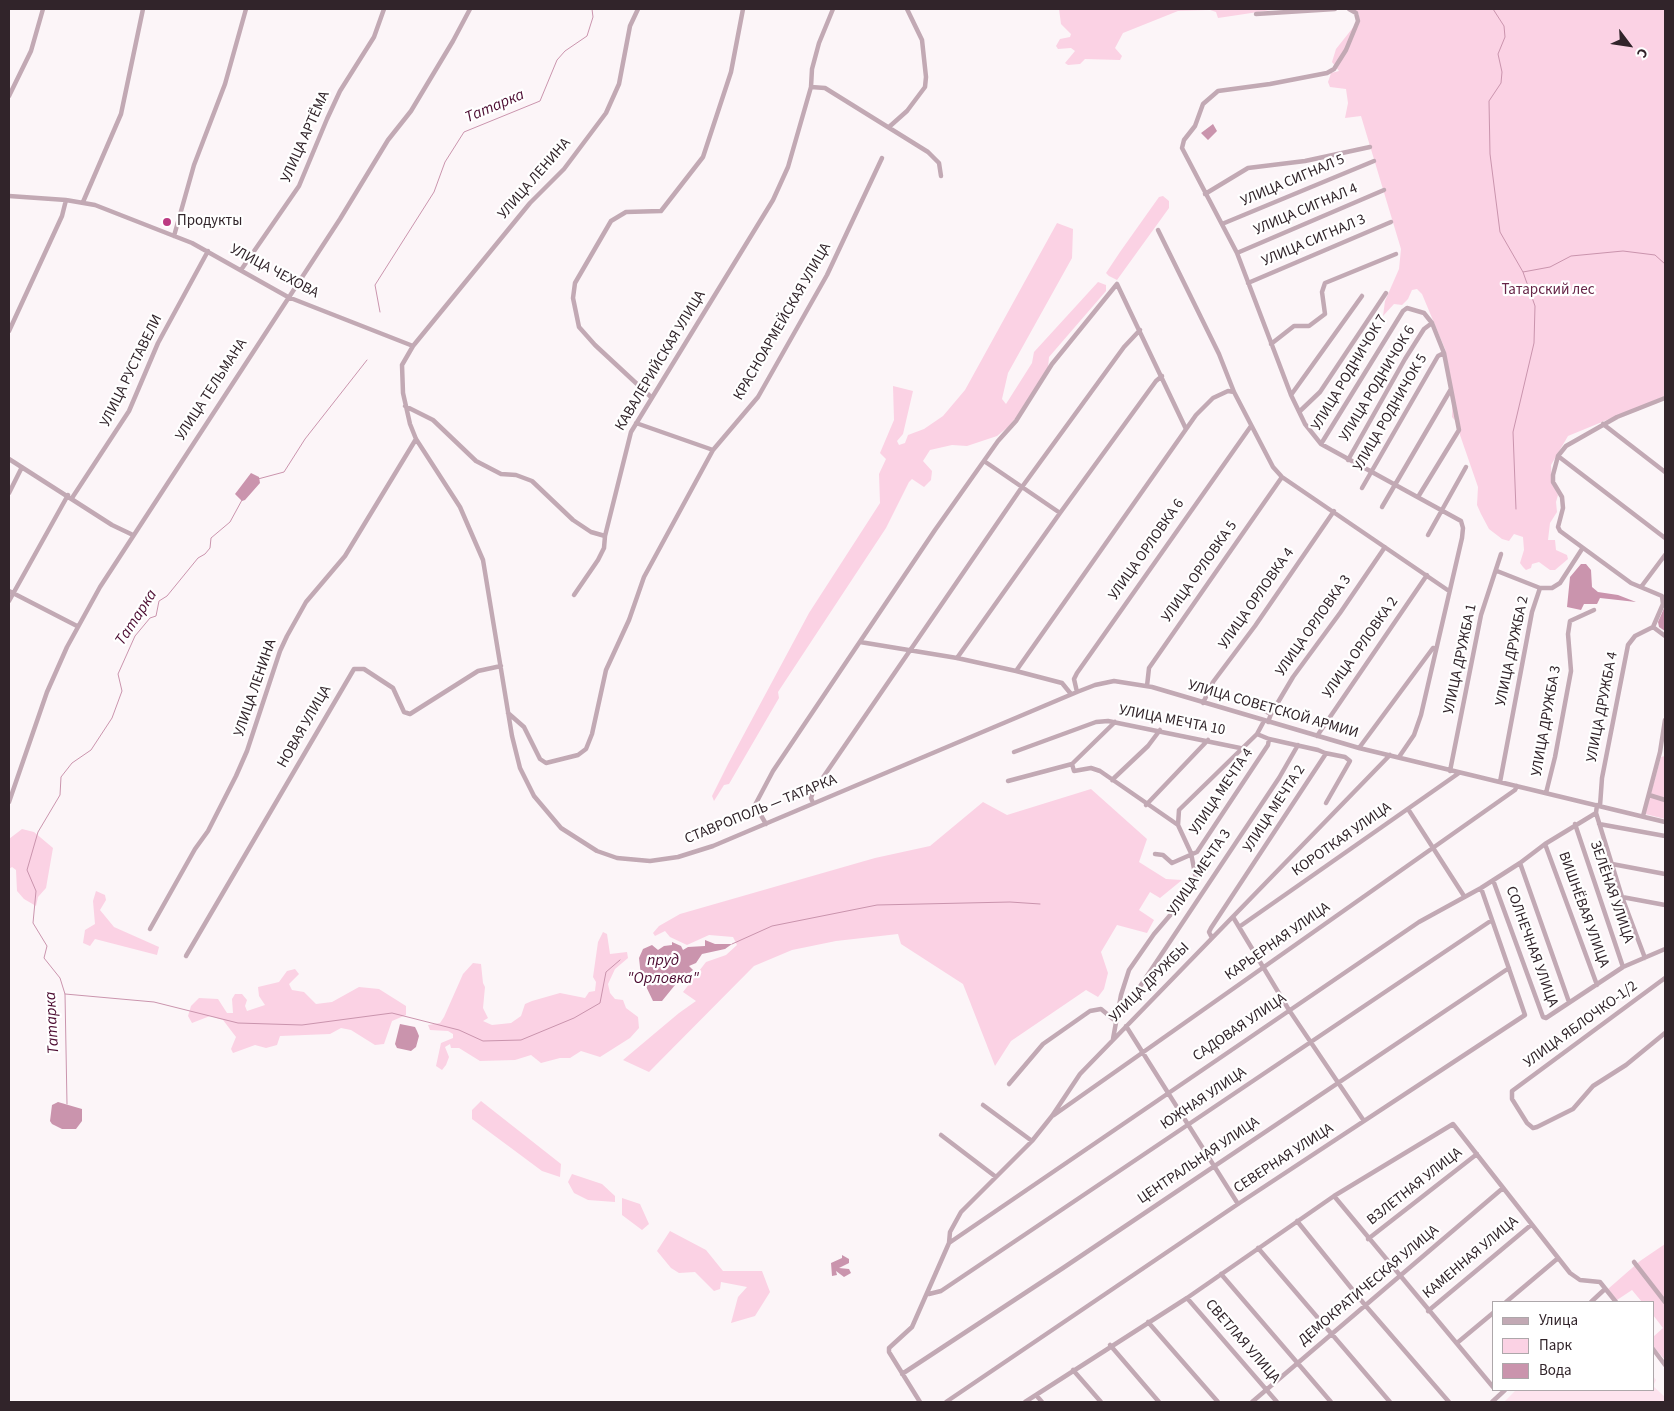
<!DOCTYPE html>
<meta charset="utf-8">
<style>
body{margin:0}
#map{position:relative;width:1674px;height:1411px;overflow:hidden;background:#fcf5f8;font-family:"Source Sans 3",sans-serif}
canvas{display:block}
.frame{position:absolute;inset:0;border:10px solid #31242a;pointer-events:none}
.legend{position:absolute;left:1492px;top:1301px;width:162px;height:90px;box-sizing:border-box;background:#fff;border:1px solid #ada7aa;margin:0;padding:6px 9px;list-style:none;font-size:15px;color:#31242a}
.legend li{display:flex;align-items:center;gap:10px;height:25px}
.legend b{width:25px;border:1px solid #ada7aa}
.north{position:absolute;left:1604px;top:20px;width:50px;height:50px;-webkit-text-stroke:4px #fff;paint-order:stroke;rotate:121deg;font-size:14px;font-weight:700;line-height:20px;text-align:center;color:#31242a}
.north::after{content:'';display:block;margin:auto;width:18px;height:22px;background:#31242a;clip-path:polygon(50% 0,100% 100%,50% 72%,0 100%)}
</style>
<div id="map">
<canvas width="1674" height="1411"></canvas>
<div class="frame"></div>
<ul class="legend">
<li><b style="height:6px;background:#c2a9b4"></b>Улица</li>
<li><b style="height:14px;background:#fbd2e4"></b>Парк</li>
<li><b style="height:14px;background:#ca94ad"></b>Вода</li>
</ul>
<div class="north">С</div>
</div>
<script>
const ctx = document.querySelector('canvas').getContext('2d');
ctx.lineJoin = 'round';
function fillPath(path, color) {
  ctx.fillStyle = color;
  ctx.fill(path, 'evenodd');
}
function toPath(rows) {
  const path = new Path2D();
  for (const r of rows) {
    path.moveTo(r[0], r[1]);
    for (let i = 2; i < r.length; i += 2) path.lineTo(r[i], r[i + 1]);
  }
  return path;
}
function stroke(path, color, width, dash) {
  ctx.strokeStyle = color;
  ctx.lineWidth = width;
  ctx.lineCap = dash ? 'butt' : 'round';
  ctx.setLineDash(dash || []);
  ctx.stroke(path);
}
function drawText(font, color, halo, rows, align = 'center') {
  ctx.font = font + ' "Source Sans 3",sans-serif';
  ctx.lineWidth = 4.5;
  ctx.setLineDash([]);
  ctx.textBaseline = 'middle';
  ctx.strokeStyle = halo;
  ctx.fillStyle = color;
  for (const [text, x, y, turn = 0] of rows) {
    ctx.save();
    ctx.translate(x, y);
    ctx.rotate((+turn || 0) * Math.PI / 180);
    ctx.textAlign = isNaN(turn) ? turn : align;
    if (halo) ctx.strokeText(text, 0, 0);
    ctx.fillText(text, 0, 0);
    ctx.restore();
  }
}
const built = toPath([
 [1653,1376,1656,1380,1653,1386,1665,1397,1665,1402,1505,1401,1516,1390,1653,1390]
]);
const green = toPath([
 [1059,9,1278,9,1218,18,1216,12,1210,10,1178,11,1123,33,1115,48,1122,56,1120,60,1085,59,1080,64,1068,65,1065,63,1075,51,1071,48,1058,49,1056,46,1060,39,1070,37,1071,34,1061,24],
 [1352,9,1665,9,1665,396,1568,436,1551,465,1552,482,1558,495,1556,502,1557,512,1550,523,1548,540,1555,540,1556,550,1567,555,1568,559,1555,570,1550,570,1539,562,1532,564,1531,568,1526,570,1523,567,1520,563,1524,550,1523,537,1514,534,1509,541,1502,539,1489,529,1481,514,1477,505,1478,487,1460,435,1460,426,1452,417,1453,391,1445,349,1422,294,1417,289,1412,290,1408,299,1402,305,1394,304,1383,316,1385,301,1399,269,1401,249,1361,116,1345,118,1348,103,1346,89,1330,87,1328,82,1331,73,1339,71,1332,62,1336,49,1359,20,1359,14],
 [1163,196,1169,201,1169,208,1117,280,1109,276,1106,273,1120,252,1159,197],
 [1057,223,1073,229,1072,258,1008,373,1002,399,1006,404,1032,363,1034,352,1098,282,1106,285,1106,291,1049,357,1048,368,1024,408,1008,427,997,436,967,446,952,445,930,450,923,461,932,471,931,480,924,487,912,479,909,482,886,528,778,692,779,698,729,784,724,785,714,801,712,796,728,764,809,613,880,503,879,474,886,459,880,453,894,420,893,386,913,391,903,434,897,441,899,445,905,443,908,435,924,429,943,416,965,390],
 [1665,756,1665,819,1645,814,1661,757],
 [1091,789,1147,839,1139,862,1166,879,1182,880,1160,898,1150,892,1139,910,1154,920,1147,933,1117,925,1101,952,1108,973,1104,989,1098,997,1086,990,1011,1041,995,1066,963,984,901,944,898,934,836,941,792,950,754,966,649,1072,623,1060,679,1013,696,1001,683,992,706,962,726,955,737,945,733,937,709,935,687,945,670,937,665,931,655,936,653,933,659,926,680,914,875,858,930,846,983,802,1007,815],
 [22,829,34,832,53,848,46,888,38,897,36,906,24,899,17,891,16,870,12,867,9,869,9,839],
 [96,891,105,895,106,900,100,910,114,927,159,947,157,955,95,939,90,946,83,943,85,930,95,924,93,901],
 [603,932,607,934,610,954,627,952,628,958,615,969,608,984,610,993,615,999,623,1000,626,1008,638,1017,639,1028,630,1038,600,1057,581,1051,570,1058,560,1058,541,1063,531,1055,515,1060,480,1061,459,1048,451,1048,450,1044,445,1047,449,1057,446,1065,442,1070,436,1066,441,1043,453,1038,453,1034,448,1031,430,1030,428,1025,440,1023,444,1017,463,974,473,963,481,964,483,983,485,987,483,1008,488,1018,483,1021,492,1025,511,1023,521,1016,525,1004,532,1001,560,993,585,998,589,992,595,991,596,982,593,977,598,942],
 [295,969,299,974,289,984,292,990,304,992,316,1004,332,1002,359,987,379,989,406,1006,406,1015,392,1021,384,1044,375,1045,351,1030,341,1028,330,1034,280,1036,277,1045,266,1048,255,1045,233,1053,231,1049,236,1037,223,1020,210,1016,192,1023,188,1016,191,1006,199,998,218,999,227,1013,233,1013,232,999,235,994,242,994,247,1000,245,1006,247,1011,265,1005,259,996,258,987,279,982,287,971],
 [481,1101,561,1164,560,1177,542,1171,472,1119,472,1110],
 [572,1174,602,1184,615,1196,615,1202,588,1200,574,1193,568,1182],
 [622,1198,640,1204,649,1224,642,1230,622,1215],
 [670,1231,706,1250,723,1271,762,1271,770,1292,755,1316,731,1323,738,1297,747,1287,721,1282,720,1289,714,1291,695,1272,679,1273,671,1268,657,1251],
 [1665,1244,1665,1360,1653,1346,1653,1337,1663,1328,1653,1315,1653,1302,1642,1302,1632,1290,1617,1300,1608,1289,1640,1261]
]);
const water = toPath([
 [1213,124,1217,131,1208,140,1201,133],
 [251,473,259,477,260,483,245,500,242,501,235,494],
 [1581,564,1586,564,1591,570,1592,587,1598,592,1618,595,1636,602,1600,598,1597,604,1584,604,1581,610,1567,607,1570,577],
 [1665,606,1665,631,1659,627,1658,622],
 [705,940,715,944,732,944,725,949,702,954,696,963,689,966,693,970,688,974,687,983,675,985,662,1001,653,1001,641,976,639,958,643,949,652,945,658,950,664,946,672,945,672,942,681,946,683,950,688,947,705,946],
 [400,1024,415,1027,417,1031,419,1036,416,1047,411,1051,397,1048,395,1044],
 [58,1102,82,1109,82,1121,76,1129,62,1129,52,1124,50,1121,52,1105],
 [842,1255,849,1259,849,1263,839,1268,849,1269,851,1273,844,1277,836,1271,837,1275,832,1276,831,1263,842,1258]
]);
const stream = toPath([
 [1493,9,1504,26,1505,37,1498,54,1502,72,1501,83,1489,101,1490,154,1500,232,1523,272,1550,267,1571,256,1623,251,1655,255,1665,264],
 [380,312,375,285,434,192,445,162,464,132,540,101,557,60,565,51,587,36,593,17,592,9],
 [258,479,284,472,305,439,367,360],
 [1516,509,1513,432,1534,343,1535,306,1523,272],
 [732,944,772,926,877,905,1010,902,1040,904],
 [65,994,154,1002,238,1023,302,1025,392,1013,459,1030,483,1041,521,1040,574,1018,600,1003,606,972,620,960],
 [67,1104,65,994,60,978,44,958,47,946,33,923,36,891,27,870,38,832,60,795,61,777,72,763,91,750,112,718,122,691,118,674,135,636,150,618,156,616,159,601,167,596,198,558,205,554,210,548,211,538,230,522,242,500]
]);
const minor = toPath([
 [638,9,630,26,619,84,606,113,564,169,530,203,413,346,402,365,403,393,410,424,416,439,460,507,483,560,512,736,520,768,534,796,561,828,597,851,617,858,650,861,678,857,713,846,1077,692,1095,685,1114,681,1152,687,1359,748,1665,822],
 [1349,9,1356,13,1358,21,1346,50,1334,69,1327,73,1270,84,1218,91,1203,104,1195,126,1184,140,1182,148,1237,253,1291,395,1305,424,1321,444,1461,521,1463,528,1462,538,1421,715,1414,735,1399,757],
 [1256,14,1335,9],
 [811,87,825,88,928,152,939,163,941,176],
 [9,96,31,51,43,9],
 [889,127,907,111,925,87,926,77,922,40,907,9],
 [1205,194,1248,168,1305,161,1370,147],
 [9,196,66,200,95,205,192,243,288,297,413,346],
 [83,202,121,114,143,9],
 [1222,224,1374,161],
 [1158,230,1219,354,1234,392,1273,467,1282,477,1449,591],
 [174,236,194,165,225,84,246,9],
 [1237,253,1384,190],
 [241,270,299,186,327,119,340,91,374,37,384,9],
 [1248,283,1391,222],
 [9,331,62,216,66,200],
 [1271,344,1294,326,1309,326,1325,314,1322,292,1325,283,1396,254],
 [1291,395,1362,296],
 [651,397,595,345,579,327,573,298,575,283,611,221,626,212,661,211,703,157,731,72,743,9],
 [405,406,433,420,476,461,501,474,516,475,532,481,573,520,591,532,605,536,631,432,773,200,788,167,811,87,812,69,819,43,833,9],
 [1299,412,1320,392,1386,293],
 [636,423,713,450],
 [1603,424,1665,472],
 [1321,444,1403,311,1407,308,1424,313,1432,323,1444,353,1459,430,1418,497],
 [1558,456,1665,538],
 [9,459,112,525,133,535],
 [1348,460,1405,359,1424,329,1432,323],
 [984,461,1060,513],
 [1362,488,1438,356,1444,353],
 [9,493,22,467],
 [72,498,129,411,158,343,208,251],
 [1382,507,1451,389],
 [1428,535,1466,467],
 [1497,571,1540,588],
 [1641,587,1665,555],
 [9,591,77,626],
 [574,595,598,560,604,548,605,536],
 [9,601,68,495],
 [1653,627,1663,604,1662,596,1631,583,1560,531,1558,527,1563,508,1562,497,1553,482,1553,475,1558,456,1566,446,1617,417,1665,398],
 [1653,627,1665,636],
 [860,642,957,658,1016,671,1062,683,1071,694],
 [957,658,1060,513,1156,381,1162,376],
 [1016,671,1196,415,1213,398,1228,391,1234,392],
 [1147,686,1149,668,1282,477],
 [1077,692,1074,679,1077,673,1251,426],
 [1203,703,1213,682,1255,626,1334,511],
 [1250,704,1271,714],
 [508,713,524,727,540,759,546,763,578,755,586,749,592,734,606,670,629,620,644,577,713,450,758,397,827,275,882,158],
 [1268,722,1271,714,1293,677,1340,613,1385,547],
 [1317,736,1427,575],
 [1359,748,1433,648,1436,649],
 [1014,752,1096,722,1108,721,1240,748],
 [1325,753,1345,757,1350,761,1326,803],
 [1072,764,1074,771,1091,768,1100,771,1178,825],
 [1072,764,1115,722],
 [1450,771,1481,615,1501,554],
 [1112,780,1148,746,1160,730],
 [1008,781,1072,764],
 [1500,782,1532,612,1540,588,1552,588,1560,583,1582,549],
 [1546,793,1555,757,1571,671,1568,634,1570,621,1594,610],
 [1649,795,1665,800],
 [9,802,47,692,67,647,100,587,340,219,388,140,411,111,453,41,470,9],
 [813,803,811,798,813,792,1022,487,1124,347,1140,330],
 [1146,805,1208,740],
 [1600,806,1602,778,1628,645,1635,636,1653,627],
 [1408,809,1464,896],
 [1596,813,1622,897,1645,958],
 [1643,816,1660,752,1665,720],
 [766,824,755,805,773,771,935,530,998,441,1016,421,1052,364,1117,284,1186,429],
 [1575,824,1623,967],
 [1599,824,1665,836],
 [1545,844,1597,985],
 [1155,854,1163,855,1172,863,1197,852,1268,745,1269,739],
 [1520,863,1569,1002],
 [1612,864,1665,874],
 [1493,880,1543,1017,1546,1018,1623,967,1665,949],
 [1622,897,1665,905],
 [1233,917,1289,1010,1364,1121],
 [1239,927,1459,773],
 [150,929,195,849,208,831,236,776,247,751,280,651,287,636,306,602,345,556,416,439],
 [1212,938,1209,932,1211,928,1325,755,1325,753,1318,750,1269,739,1257,734],
 [186,956,354,669,364,669,393,688,404,712,410,714,478,671,501,666],
 [1665,978,1512,1091,1512,1099,1527,1123,1533,1128,1537,1127,1573,1109,1593,1086,1626,1065,1665,1033],
 [1119,1010,1127,1006,1279,778,1298,745],
 [1126,1026,1238,1204],
 [1113,1039,1121,995,1129,970,1154,934,1190,892,1196,879,1191,853,1178,825,1179,810,1257,734,1264,721],
 [1009,1084,1043,1044,1090,1011,1101,1009,1113,1019,1116,1018],
 [983,1105,1032,1141],
 [1054,1115,1515,790,1517,786],
 [941,1135,996,1177],
 [1334,1196,1493,1387],
 [1297,1221,1365,1305,1449,1402],
 [1368,1239,1477,1154],
 [949,1243,950,1232,961,1212,1032,1141,1052,1116,1080,1074,1390,755],
 [1258,1248,1390,1402],
 [1634,1262,1665,1302],
 [1221,1274,1331,1402],
 [929,1294,941,1291,1492,920],
 [1187,1298,1277,1402],
 [1506,1302,1557,1259],
 [1591,1302,1605,1289],
 [1428,1311,1531,1225],
 [1148,1322,1218,1402],
 [1457,1343,1493,1313],
 [1110,1345,1159,1402],
 [1653,1349,1665,1365],
 [1073,1370,1101,1402],
 [902,1374,1063,1268,1509,968],
 [1036,1395,1042,1402],
 [920,1402,889,1352,889,1348,912,1327,949,1243,1419,922,1481,888,1520,863,1545,844,1596,813,1597,805],
 [946,1402,1238,1204,1525,1015,1481,888],
 [1025,1402,1187,1298,1334,1196,1453,1124,1570,1273,1580,1280,1600,1282,1616,1302],
 [1252,1402,1503,1188],
 [1492,1402,1505,1390]
]);
const markers = [
 [167,222,5,"#bc3a82"]
];
const streetNames = [
 ["УЛИЦА АРТЁМА",306,137,-66],
 ["УЛИЦА ЛЕНИНА",535,179,-49],
 ["УЛИЦА СИГНАЛ 5",1293,181,-23],
 ["УЛИЦА СИГНАЛ 4",1306,210,-23],
 ["УЛИЦА СИГНАЛ 3",1314,241,-23],
 ["УЛИЦА ЧЕХОВА",274,272,28],
 ["КРАСНОАРМЕЙСКАЯ УЛИЦА",783,322,-60],
 ["КАВАЛЕРИЙСКАЯ УЛИЦА",661,361,-59],
 ["УЛИЦА РУСТАВЕЛИ",132,371,-64],
 ["УЛИЦА РОДНИЧОК 7",1350,373,-59],
 ["УЛИЦА РОДНИЧОК 6",1378,384,-59],
 ["УЛИЦА ТЕЛЬМАНА",212,390,-57],
 ["УЛИЦА РОДНИЧОК 5",1391,413,-60],
 ["УЛИЦА ОРЛОВКА 6",1147,550,-55],
 ["УЛИЦА ОРЛОВКА 5",1200,572,-55],
 ["УЛИЦА ОРЛОВКА 4",1257,599,-55],
 ["УЛИЦА ОРЛОВКА 3",1314,626,-55],
 ["УЛИЦА ОРЛОВКА 2",1361,648,-55],
 ["УЛИЦА ДРУЖБА 2",1513,651,-78],
 ["УЛИЦА ДРУЖБА 1",1461,659,-78],
 ["УЛИЦА ЛЕНИНА",256,688,-71],
 ["УЛИЦА ДРУЖБА 4",1603,707,-79],
 ["УЛИЦА СОВЕТСКОЙ АРМИИ",1273,710,16],
 ["УЛИЦА МЕЧТА 10",1172,721,11],
 ["УЛИЦА ДРУЖБА 3",1547,721,-80],
 ["НОВАЯ УЛИЦА",305,727,-60],
 ["УЛИЦА МЕЧТА 4",1222,792,-56],
 ["УЛИЦА МЕЧТА 2",1275,809,-57],
 ["СТАВРОПОЛЬ — ТАТАРКА",761,810,-22],
 ["КОРОТКАЯ УЛИЦА",1342,840,-35],
 ["УЛИЦА МЕЧТА 3",1200,873,-56],
 ["ЗЕЛЁНАЯ УЛИЦА",1611,892,71],
 ["ВИШНЁВАЯ УЛИЦА",1583,910,70],
 ["КАРЬЕРНАЯ УЛИЦА",1278,942,-35],
 ["СОЛНЕЧНАЯ УЛИЦА",1531,947,70],
 ["УЛИЦА ДРУЖБЫ",1150,983,-45],
 ["УЛИЦА ЯБЛОЧКО-1/2",1581,1025,-36],
 ["САДОВАЯ УЛИЦА",1240,1028,-34],
 ["ЮЖНАЯ УЛИЦА",1204,1099,-34],
 ["СЕВЕРНАЯ УЛИЦА",1284,1159,-33],
 ["ЦЕНТРАЛЬНАЯ УЛИЦА",1199,1161,-34],
 ["ВЗЛЕТНАЯ УЛИЦА",1415,1187,-38],
 ["КАМЕННАЯ УЛИЦА",1471,1258,-40],
 ["ДЕМОКРАТИЧЕСКАЯ УЛИЦА",1369,1286,-40],
 ["СВЕТЛАЯ УЛИЦА",1242,1342,49]
];
const poiNames = [
 ["Продукты",177,222]
];
const parkNames = [
 ["Татарский лес",1548,291]
];
const waterNames = [
 ["Татарка",495,107,-23],
 ["Татарка",137,618,-57],
 ["пруд",663,961],
 ["\"Орловка\"",663,979],
 ["Татарка",53,1023,-93]
];
fillPath(built, '#fde3ee');
fillPath(green, '#fbd2e4');
fillPath(water, '#ca94ad');
stroke(stream, '#ca94ad', 1);
stroke(minor, '#c2a9b4', 4.5);
for (const [x, y, r, color] of markers) {
  const dot = new Path2D();
  dot.arc(x, y, r, 0, 2 * Math.PI);
  ctx.fillStyle = color;
  ctx.fill(dot);
  stroke(dot, '#fff', 2);
}
drawText('15px', '#31242a', '#fff', streetNames);
drawText('15px', '#31242a', '#fff', poiNames, 'left');
drawText('15px', '#672648', '#fff', parkNames);
drawText('italic 16px', '#4d0d32', '#fff', waterNames);
</script>
